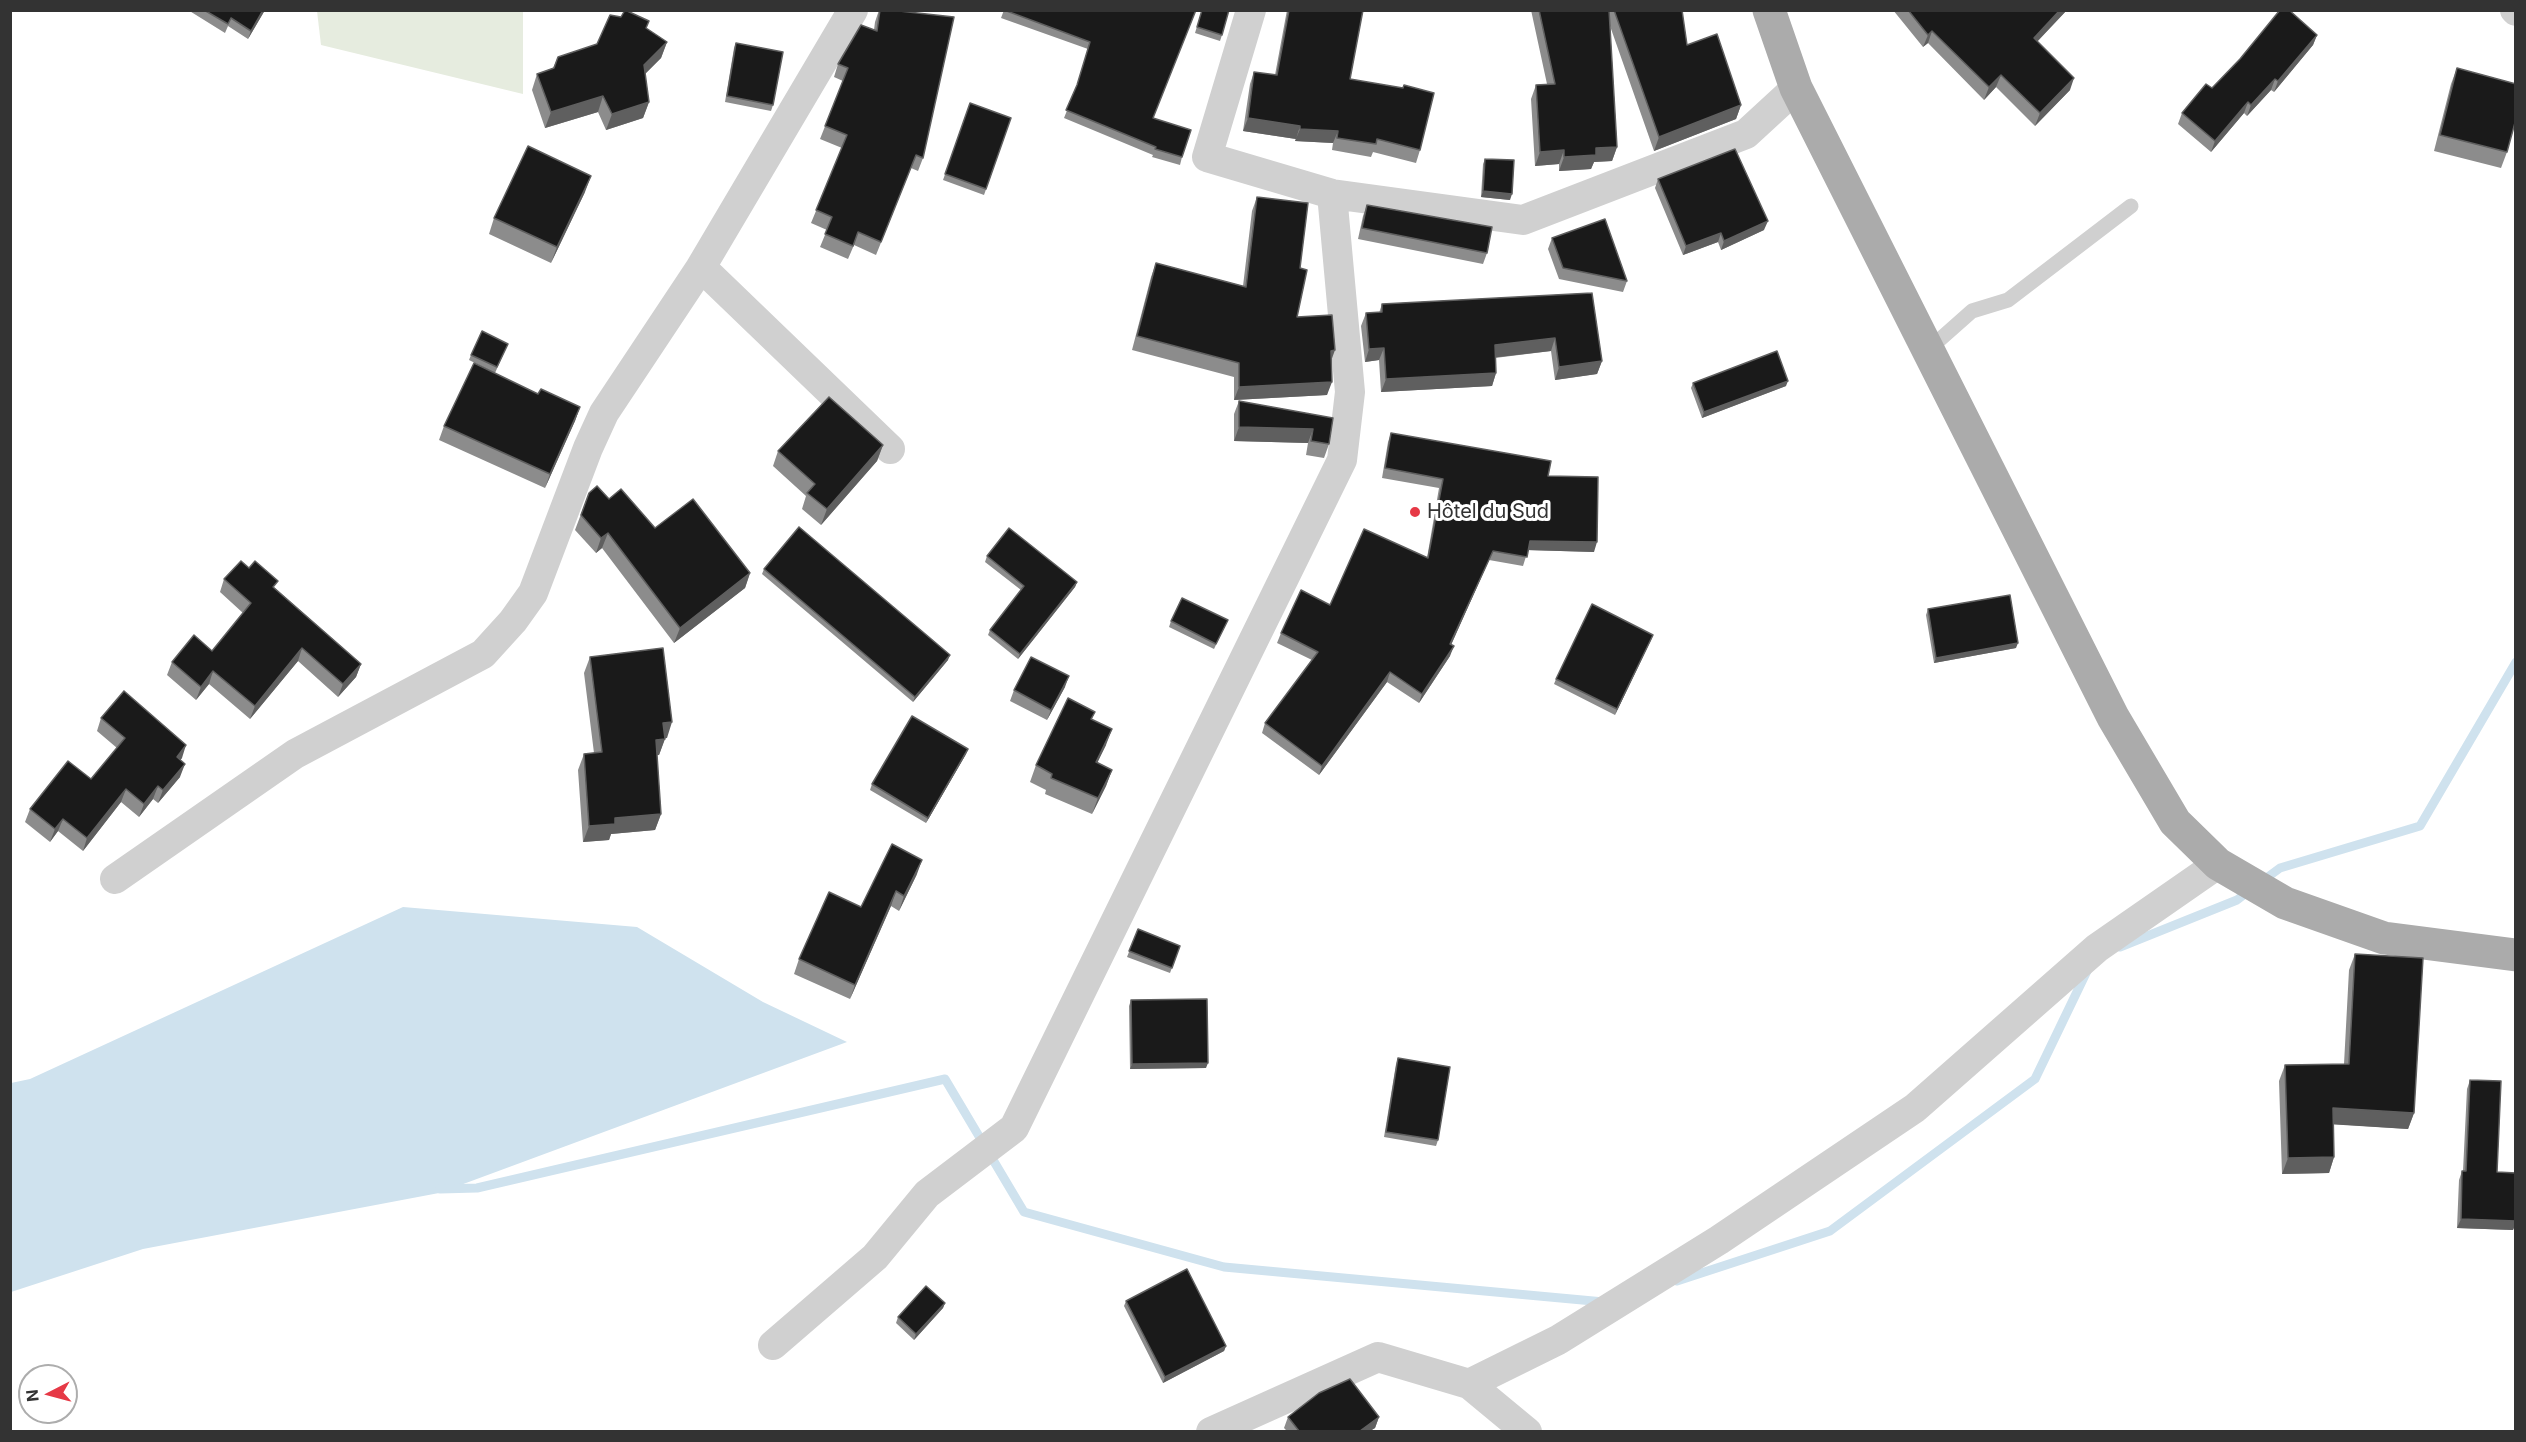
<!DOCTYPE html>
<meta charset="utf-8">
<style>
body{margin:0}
#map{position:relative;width:2526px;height:1442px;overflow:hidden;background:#fff;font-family:Inter,sans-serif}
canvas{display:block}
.frame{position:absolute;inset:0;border:12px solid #333;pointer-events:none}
.north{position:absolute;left:18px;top:1364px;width:60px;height:60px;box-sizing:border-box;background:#fff;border:2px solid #adadad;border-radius:50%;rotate:264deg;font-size:16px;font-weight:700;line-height:24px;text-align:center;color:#333}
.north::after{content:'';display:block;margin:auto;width:21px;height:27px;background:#e63946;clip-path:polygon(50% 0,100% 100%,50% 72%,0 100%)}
</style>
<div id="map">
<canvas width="2526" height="1442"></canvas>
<div class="frame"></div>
<div class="north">N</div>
</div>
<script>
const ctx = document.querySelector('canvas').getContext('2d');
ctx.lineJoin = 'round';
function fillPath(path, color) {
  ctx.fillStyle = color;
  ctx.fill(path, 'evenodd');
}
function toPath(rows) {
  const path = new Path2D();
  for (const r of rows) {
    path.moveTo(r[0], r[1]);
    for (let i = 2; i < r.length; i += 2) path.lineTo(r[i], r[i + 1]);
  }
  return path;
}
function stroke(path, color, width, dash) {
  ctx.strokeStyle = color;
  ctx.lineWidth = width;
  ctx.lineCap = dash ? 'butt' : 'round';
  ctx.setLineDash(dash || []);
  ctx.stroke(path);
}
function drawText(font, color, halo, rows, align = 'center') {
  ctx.font = font + ' Inter,sans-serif';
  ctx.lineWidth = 6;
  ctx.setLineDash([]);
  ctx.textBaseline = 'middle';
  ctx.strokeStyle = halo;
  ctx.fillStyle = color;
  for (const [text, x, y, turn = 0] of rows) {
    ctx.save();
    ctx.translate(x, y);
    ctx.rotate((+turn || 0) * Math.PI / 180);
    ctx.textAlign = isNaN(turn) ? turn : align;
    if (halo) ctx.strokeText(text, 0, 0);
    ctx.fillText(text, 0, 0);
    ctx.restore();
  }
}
const green = toPath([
 [317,11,523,11,523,94,321,45]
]);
const water = toPath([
 [403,907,637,927,763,1002,847,1042,439,1193,143,1249,11,1292,11,1083,30,1079]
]);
const stream = toPath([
 [2261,882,2280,868,2420,826,2516,662],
 [2120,947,2237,900,2250,890],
 [440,1189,477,1188,945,1079,1024,1212,1224,1267,1604,1302],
 [1677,1281,1830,1231,2035,1079,2087,971]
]);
const service = toPath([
 [1928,350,1972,311,2008,300,2131,206]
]);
const minor = toPath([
 [1251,10,1207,157,1332,194,1523,220,1746,134,1796,88],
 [2515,10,2516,11],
 [701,267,890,449],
 [115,879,295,754,483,654,513,621,533,593,588,448,604,413,701,267,853,10],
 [773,1345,875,1257,927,1194,1014,1128,1342,460,1350,392,1332,194],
 [1469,1384,1558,1340,1719,1240,1915,1108,2097,948,2218,864],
 [1211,1432,1378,1357,1469,1384,1527,1432]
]);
const primary = toPath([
 [1769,10,1796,88,2113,717,2175,822,2218,864,2285,903,2384,938,2516,955]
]);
const wall = toPath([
 [188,10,265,10,248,39,228,26,225,33],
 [879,10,923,158,918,171,911,168,876,255,854,245,848,259,820,247,827,230,811,223,842,148,820,139,843,81,834,77,838,64,874,30,875,22],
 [1004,10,1196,10,1153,118,1182,157,1180,165,1152,157,1153,155,1064,118,1076,88,1088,49,1001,18],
 [1202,10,1222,35,1220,41,1195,33],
 [1287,10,1363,10,1350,79,1420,150,1416,163,1373,152,1371,157,1332,150,1333,143,1295,141,1296,139,1243,131,1250,84,1254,72,1275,75],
 [1531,10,1682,10,1687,45,1741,105,1736,119,1654,151,1610,26,1617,147,1612,161,1594,162,1591,169,1559,171,1559,164,1535,166,1531,99,1536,85,1547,84],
 [1893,10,2067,10,2037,42,2070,90,2035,126,1996,87,1984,100,1928,43,1923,47],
 [646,28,667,42,661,58,645,74,649,102,643,118,606,130,598,112,545,128,532,90,537,74,553,68,558,57],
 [2317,35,2313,45,2274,92,2271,90,2247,116,2244,113,2211,152,2178,124,2182,113],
 [736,43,773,105,771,111,725,102,734,48],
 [2457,68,2507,152,2501,168,2434,151,2451,84],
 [970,103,1011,118,984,195,943,180],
 [1485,159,1510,200,1481,197,1483,164],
 [1658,179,1764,230,1721,250,1718,242,1683,255,1655,188],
 [585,192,551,263,489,234,494,218],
 [1257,197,1300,268,1297,317,1332,360,1327,395,1234,400,1234,377,1132,350,1151,277,1156,263,1243,286,1252,211],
 [1367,205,1487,253,1483,264,1358,239,1363,216],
 [1552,238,1627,281,1623,292,1559,279,1548,249],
 [1592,293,1602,361,1597,374,1555,380,1551,351,1495,358,1496,373,1492,386,1381,392,1379,360,1365,362,1361,326,1366,313,1379,313,1382,304],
 [508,344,495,373,469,360,471,355],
 [1693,383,1786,386,1702,418,1691,388],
 [538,394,580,407,575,421,545,488,439,440,444,426],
 [1239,401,1333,418,1329,444,1324,458,1306,455,1308,443,1234,441,1234,414],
 [1391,433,1548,476,1594,552,1528,550,1523,566,1489,560,1451,645,1450,656,1419,703,1387,682,1319,775,1262,733,1265,723,1312,660,1277,643,1281,633,1330,605,1427,558,1439,488,1382,478,1388,442],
 [883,445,877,461,821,525,802,509,806,496,773,466,778,451],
 [589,493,609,499,655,528,750,573,745,588,674,643,602,548,596,553,575,530],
 [987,556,1077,582,1075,587,1018,659,988,635,990,630,1021,590,985,562],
 [249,568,275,588,361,664,356,677,338,697,298,661,250,719,209,684,196,700,167,675,172,662,212,651,243,613,220,592,224,579],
 [764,569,948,660,913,702,762,574],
 [1928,609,2016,648,1934,663,1926,615],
 [1228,620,1214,649,1169,627,1171,621],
 [1653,635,1615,715,1554,684,1556,679],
 [590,657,667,738,665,738,659,755,657,755,661,814,655,830,611,834,609,840,583,842,578,770,584,754,594,753,584,673],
 [1065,687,1047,720,1010,701,1014,690],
 [1095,712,1092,719,1106,745,1097,762,1112,770,1106,786,1092,814,1045,794,1046,790,1030,782,1036,765],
 [101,718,182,758,180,760,180,777,158,803,153,799,139,817,121,802,83,851,58,831,50,842,25,822,30,809,91,779,117,748,97,731],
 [966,754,926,823,870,790,872,784],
 [917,874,899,911,891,906,850,999,794,974,799,959,861,907],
 [1138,929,1180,946,1170,973,1127,957],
 [2355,954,2414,1113,2408,1129,2333,1124,2334,1157,2329,1173,2282,1174,2279,1081,2285,1065,2344,1064,2349,970],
 [1131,1000,1206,1068,1130,1069,1129,1006],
 [1398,1058,1438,1140,1436,1146,1384,1137,1396,1064],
 [2470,1080,2497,1172,2516,1173,2516,1223,2513,1230,2457,1228,2459,1180,2462,1171,2463,1171,2467,1089],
 [1126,1301,1226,1346,1224,1351,1163,1383,1124,1306],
 [945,1303,943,1308,914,1340,896,1323,898,1317],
 [1288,1417,1379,1417,1375,1428,1370,1431,1287,1431,1284,1428]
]);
const shadedWall = toPath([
 [263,10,265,10,248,39,251,31],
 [2060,10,2067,10,2029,50,2034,38],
 [1932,31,1928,43,1923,47,1928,35],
 [2317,35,2313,45,2274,92,2278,81],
 [667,42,661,58,638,81,644,65],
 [2001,75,1996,87,1984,100,1989,87],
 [2074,78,2070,90,2035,126,2040,113],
 [2275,79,2271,90,2247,116,2251,105],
 [603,96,598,112,545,128,551,112],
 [649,102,643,118,606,130,612,114],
 [2248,102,2244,113,2211,152,2215,141],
 [1741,105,1736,119,1654,151,1659,137],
 [1248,118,1300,126,1296,139,1243,131],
 [1300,129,1338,131,1333,143,1295,141],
 [1617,147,1612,161,1594,162,1591,169,1559,171,1564,157,1596,148],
 [1564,150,1559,164,1535,166,1540,152],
 [591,176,585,192,551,263,557,247],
 [1483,191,1512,194,1510,200,1481,197],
 [1768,221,1764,230,1721,250,1724,241],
 [1721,233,1718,242,1683,255,1686,246],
 [1555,338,1551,351,1490,358,1495,345],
 [1384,348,1379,360,1365,362,1369,349],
 [1335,350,1330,364,1331,351],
 [1602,361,1597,374,1555,380,1559,367],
 [1496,373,1492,386,1381,392,1386,379],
 [1788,381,1786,386,1702,418,1704,412],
 [1332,382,1327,395,1234,400,1239,387],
 [580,407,575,421,545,488,550,474],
 [1239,427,1313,429,1308,443,1234,441],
 [883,445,877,461,821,525,827,509],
 [608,533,602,548,596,553,601,538],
 [1530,541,1597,542,1594,552,1526,550],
 [1493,551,1489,560,1447,654,1450,644],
 [750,573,745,588,674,643,680,628],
 [1077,582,1075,587,1018,659,1020,654],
 [1653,635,1651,640,1615,715,1617,709],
 [2018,643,2016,648,1934,663,1936,658],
 [1454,646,1450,656,1419,703,1422,694],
 [302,648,298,661,250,719,255,706],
 [950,655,948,660,913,702,915,697],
 [361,664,356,677,338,697,343,684],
 [213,671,209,684,196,700,201,687],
 [1390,672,1387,682,1319,775,1322,766],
 [1069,676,1065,687,1047,720,1051,710],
 [672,722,667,738,657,739,663,723],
 [1112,729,1106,745,1090,778,1096,762],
 [665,739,659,755,650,756,656,740],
 [186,745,182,758,172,770,177,757],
 [968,749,966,754,926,823,928,818],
 [185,764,180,777,158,803,163,790],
 [1112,770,1106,786,1092,814,1098,798],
 [158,786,153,799,139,817,144,804],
 [126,789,121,802,83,851,87,838],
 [661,814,655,830,611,834,609,840,583,842,589,826,615,818],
 [63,819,58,831,50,842,55,829],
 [922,860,917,874,899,911,904,896],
 [896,891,891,906,850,999,855,985],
 [1208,1063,1206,1068,1130,1069,1132,1064],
 [2333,1108,2414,1113,2408,1129,2327,1124],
 [2334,1157,2329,1173,2282,1174,2288,1158],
 [2461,1219,2516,1221,2516,1223,2513,1230,2457,1228],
 [945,1303,943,1308,914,1340,916,1334],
 [1226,1346,1224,1351,1163,1383,1165,1377],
 [1379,1417,1375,1428,1370,1431,1360,1431]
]);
const building = toPath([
 [204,10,263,10,251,31,231,18,228,24,204,10],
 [625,10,649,21,646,28,667,42,644,65,649,102,612,114,603,96,551,112,537,74,554,68,558,57,597,44,610,15,621,17,625,10],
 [880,10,890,10,954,17,923,158,916,155,881,242,858,232,853,246,825,234,832,217,816,210,847,135,825,126,848,68,838,64,861,25,877,31,880,10],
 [1004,10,1196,10,1153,118,1191,130,1182,157,1155,149,1156,147,1066,110,1077,85,1090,42,1004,10],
 [1202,10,1229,10,1222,35,1197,27,1202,10],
 [1289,10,1363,10,1350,79,1403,88,1404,85,1434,93,1420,150,1377,139,1376,144,1337,138,1338,131,1300,129,1300,126,1248,118,1254,72,1277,75,1289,10],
 [1539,10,1609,10,1617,147,1596,148,1596,155,1564,157,1564,150,1540,152,1536,85,1555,84,1539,10],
 [1614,10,1682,10,1687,45,1717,34,1741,105,1659,137,1614,10],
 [1908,10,2060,10,2034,38,2074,78,2040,113,2001,75,1989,87,1932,31,1928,35,1908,10],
 [2280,10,2289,10,2317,35,2278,81,2275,79,2251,105,2248,102,2215,141,2182,113,2206,84,2212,88,2240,59,2280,10],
 [736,43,783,52,773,105,727,96,736,43],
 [2457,68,2516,84,2516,119,2507,152,2440,135,2457,68],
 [970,103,1011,118,986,189,945,174,970,103],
 [528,146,591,176,557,247,494,218,528,146],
 [1735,149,1768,221,1724,241,1721,233,1686,246,1658,179,1735,149],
 [1485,159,1514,160,1512,194,1483,191,1485,159],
 [1257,197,1308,203,1300,268,1307,270,1297,317,1332,315,1335,350,1331,351,1332,382,1239,387,1239,363,1137,336,1156,263,1246,287,1257,197],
 [1367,205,1492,227,1487,253,1362,228,1367,205],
 [1605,219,1627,281,1563,268,1552,238,1605,219],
 [1592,293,1602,361,1559,367,1555,338,1495,345,1496,373,1386,379,1384,348,1369,349,1366,313,1382,312,1382,304,1592,293],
 [482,331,508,344,497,367,471,355,482,331],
 [1777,351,1788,381,1704,412,1693,383,1777,351],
 [474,363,538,394,541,389,580,407,550,474,444,426,474,363],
 [829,397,883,445,827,509,807,493,815,484,778,451,829,397],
 [1239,401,1333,418,1329,444,1311,441,1313,429,1239,427,1239,401],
 [1391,433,1551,461,1548,476,1598,477,1597,542,1530,541,1527,557,1493,551,1450,644,1454,646,1422,694,1390,672,1322,766,1265,723,1318,652,1281,633,1301,590,1330,605,1364,529,1428,558,1443,479,1385,468,1391,433],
 [597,486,609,499,621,489,655,528,693,499,750,573,680,628,608,533,601,538,581,515,589,493,597,486],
 [799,527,950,655,915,697,764,569,799,527],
 [1009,528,1077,582,1020,654,990,630,1024,586,987,556,1009,528],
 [241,561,249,568,255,561,278,581,273,587,361,664,343,684,302,648,255,706,213,671,201,687,172,662,194,635,212,651,251,603,224,579,241,561],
 [2010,595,2018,643,1936,658,1928,609,2010,595],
 [1182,598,1228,620,1216,644,1171,621,1182,598],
 [1592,604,1653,635,1617,709,1556,679,1592,604],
 [663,648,672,722,663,723,665,739,656,740,661,814,615,818,615,824,589,826,584,754,602,752,590,657,663,648],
 [1031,657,1069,676,1051,710,1014,690,1031,657],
 [124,691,186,745,177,757,185,764,163,790,158,786,144,804,126,789,87,838,63,819,55,829,30,809,68,761,91,779,125,738,101,718,124,691],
 [1068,698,1095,712,1091,719,1112,729,1096,762,1112,770,1098,798,1051,778,1052,774,1036,765,1068,698],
 [912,716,968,749,928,818,872,784,912,716],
 [892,844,922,860,904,896,896,891,855,985,799,959,829,892,861,907,892,844],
 [1138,929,1180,946,1172,968,1129,951,1138,929],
 [2355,954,2423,958,2414,1113,2333,1108,2334,1157,2288,1158,2285,1065,2349,1064,2355,954],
 [1207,999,1208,1063,1132,1064,1131,1000,1207,999],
 [1398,1058,1450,1067,1438,1140,1386,1132,1398,1058],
 [2470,1080,2501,1081,2497,1172,2516,1173,2516,1221,2461,1219,2462,1171,2466,1171,2470,1080],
 [1187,1269,1226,1346,1165,1377,1126,1301,1187,1269],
 [926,1286,945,1303,916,1334,898,1317,926,1286],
 [1350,1379,1379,1417,1360,1431,1299,1431,1288,1417,1319,1393,1350,1379]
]);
const markers = [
 [1415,512,6,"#e63946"]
];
const poiNames = [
 ["Hôtel du Sud",1427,512]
];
fillPath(green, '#e6ecdf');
fillPath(water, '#cfe2ee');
stroke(stream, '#cfe2ee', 9);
stroke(service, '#d0d0d0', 15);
stroke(minor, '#d0d0d0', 30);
stroke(primary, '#ababab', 33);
fillPath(wall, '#8c8c8c');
fillPath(shadedWall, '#5f5f5f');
fillPath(building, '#1a1a1a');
stroke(building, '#5f5f5f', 1.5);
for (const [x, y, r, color] of markers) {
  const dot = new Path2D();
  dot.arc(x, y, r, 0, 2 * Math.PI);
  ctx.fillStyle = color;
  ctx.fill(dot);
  stroke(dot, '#fff', 2);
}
drawText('20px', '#333', '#fff', poiNames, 'left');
</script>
